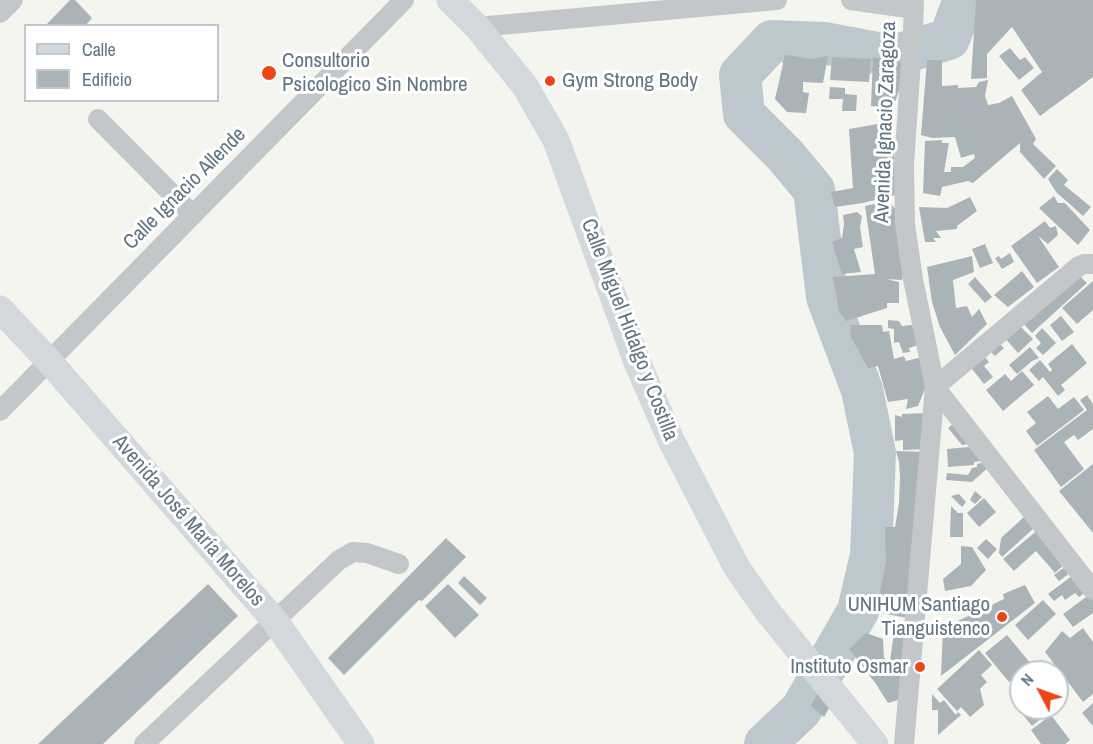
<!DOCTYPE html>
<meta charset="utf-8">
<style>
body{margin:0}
#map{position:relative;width:1093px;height:744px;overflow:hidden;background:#f5f5f0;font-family:"Archivo Narrow",sans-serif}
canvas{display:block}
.legend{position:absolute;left:24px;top:24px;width:195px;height:78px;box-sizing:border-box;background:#fff;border:2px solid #c0c8cd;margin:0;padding:8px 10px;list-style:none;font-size:18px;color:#617583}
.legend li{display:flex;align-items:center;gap:12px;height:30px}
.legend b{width:30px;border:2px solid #c0c8cd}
.north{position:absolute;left:1009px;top:660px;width:60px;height:60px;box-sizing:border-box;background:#fff;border:2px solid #c0c8cd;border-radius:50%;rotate:311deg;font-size:16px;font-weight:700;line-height:24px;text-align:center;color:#617583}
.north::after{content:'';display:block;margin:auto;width:21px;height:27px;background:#ed4517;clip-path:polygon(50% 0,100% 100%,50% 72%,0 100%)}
</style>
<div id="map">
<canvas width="1093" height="744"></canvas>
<ul class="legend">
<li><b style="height:8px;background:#d2d8dc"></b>Calle</li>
<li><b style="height:16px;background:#aab3b7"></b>Edificio</li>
</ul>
<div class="north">N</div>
</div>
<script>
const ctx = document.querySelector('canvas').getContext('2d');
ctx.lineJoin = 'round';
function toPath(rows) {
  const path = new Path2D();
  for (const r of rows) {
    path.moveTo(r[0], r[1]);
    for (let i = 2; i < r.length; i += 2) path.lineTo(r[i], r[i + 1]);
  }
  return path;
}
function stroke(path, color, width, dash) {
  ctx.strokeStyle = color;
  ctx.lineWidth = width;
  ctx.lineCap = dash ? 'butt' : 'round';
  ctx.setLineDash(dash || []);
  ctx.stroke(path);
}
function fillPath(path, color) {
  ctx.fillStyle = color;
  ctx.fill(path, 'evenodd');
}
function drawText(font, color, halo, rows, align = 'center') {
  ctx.font = font + ' "Archivo Narrow",sans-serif';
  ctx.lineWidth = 6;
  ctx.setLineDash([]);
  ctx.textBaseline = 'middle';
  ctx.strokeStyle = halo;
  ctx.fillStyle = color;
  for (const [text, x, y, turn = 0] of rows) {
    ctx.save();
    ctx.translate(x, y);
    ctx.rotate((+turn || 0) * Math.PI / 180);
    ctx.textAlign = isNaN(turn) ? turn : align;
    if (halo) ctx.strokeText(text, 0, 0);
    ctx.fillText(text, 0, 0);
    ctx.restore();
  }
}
const river = toPath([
 [765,744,801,710,858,611,871,555,875,453,862,390,827,297,814,190,785,155,744,114,740,75,772,41,824,43,893,56,949,39,964,0]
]);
const building = toPath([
 [70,0,75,0,92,18,85,26,45,26],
 [976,0,1093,0,1093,77,1040,116,1021,90,1042,72,1012,27,987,54,987,78,971,79],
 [1010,48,1020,60,1025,57,1034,68,1019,80,999,56],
 [785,55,812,59,828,56,823,83,803,82,803,92,809,93,806,113,787,112,775,99],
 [832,57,871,59,869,82,830,80],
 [873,57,908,64,893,108,871,106],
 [927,60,942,60,942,86,958,85,958,88,976,87,979,82,988,80,985,96,988,105,999,103,1012,96,1036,139,1033,144,1056,166,1044,179,1020,152,1020,143,973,183,968,181,942,187,940,196,923,193,925,141,942,140,942,143,949,143,944,172,951,172,951,167,963,167,975,158,974,154,961,158,955,137,932,138,921,135],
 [830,87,845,88,845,94,857,95,856,111,842,111,843,99,829,99],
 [894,121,895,195,863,203,835,207,831,192,853,188,849,129],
 [1057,169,1068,180,1064,185,1091,207,1083,216,1056,192,1048,179],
 [1054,196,1058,203,1065,203,1090,230,1078,245,1039,208],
 [970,197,977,211,957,226,957,229,936,231,941,238,933,238,936,242,925,242,919,207,947,208],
 [887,201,897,210,905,265,902,280,886,279,899,282,899,303,887,303,887,308,846,321,839,311,833,277,875,274,865,206],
 [857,212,862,216,860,227,863,247,854,249,861,272,842,274,832,242,842,238,844,224,843,215],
 [1045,221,1050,228,1056,226,1058,235,1048,244,1038,236,1059,267,1037,283,1011,246],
 [985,244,993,263,980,268,972,249],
 [1010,253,1014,262,1002,269,995,258,999,256,1001,259],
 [972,256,974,272,953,280,956,308,967,306,972,317,979,309,987,324,955,355,940,327,932,302,927,267],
 [1022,271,1034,287,1008,307,994,295],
 [1077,273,1087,283,1032,333,1021,321],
 [975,277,992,297,985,303,968,284],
 [1093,281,1093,310,1077,324,1062,308],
 [1061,316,1074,332,1062,341,1050,325],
 [888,320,899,321,902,326,912,325,919,345,909,348,910,352,903,353,899,342,894,343,894,329,888,328],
 [1018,324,1033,339,1018,353,1004,337],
 [850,325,882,325,883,332,889,331,894,359,904,356,906,361,922,357,927,384,918,406,906,409,908,399,888,402,878,366,868,368,851,337],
 [1042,328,1056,343,1043,355,1036,348,1041,343,1035,336],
 [996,341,1004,348,995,356,988,349],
 [1072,344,1087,363,1061,385,1065,390,1058,396,1043,377,1039,381,1029,370,1040,360,1050,372,1052,370,1048,364],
 [1030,347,1039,358,1032,361,1017,374,1009,365],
 [981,353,989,362,984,366,993,377,984,384,968,364],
 [1022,371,1034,385,1003,411,986,390,1005,374,1011,381],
 [1087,395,1093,404,1093,429,1078,440,1074,435,1064,442,1084,469,1061,487,1034,450,1087,410,1080,400],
 [1048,396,1058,409,1074,397,1084,410,1037,446,1026,431,1036,423,1027,412],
 [929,413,929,449,903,450,903,440,895,441,895,415,902,417,902,414],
 [957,421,986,456,980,461,974,462,974,465,948,467,947,449,969,447,969,444,962,445,948,428],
 [896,451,925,452,913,619,876,612,886,562,885,527,895,527,899,503,900,477,899,462],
 [989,461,991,465,972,482,946,480,947,473,968,475,972,468,977,467,977,464],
 [1093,464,1093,533,1059,491],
 [975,491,982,497,975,504,970,500],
 [959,494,966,502,962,507,951,496],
 [984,498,996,512,979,527,967,513],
 [951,506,958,513,963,513,963,537,950,537],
 [1024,517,1034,528,1002,557,999,553,1001,538],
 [1040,528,1069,560,1055,573,1036,551,1014,571,1003,559],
 [446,538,466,557,422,601,419,600,344,675,328,658],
 [986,539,997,549,988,559,977,548],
 [961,546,972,547,986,570,971,586,945,591,943,579,961,564],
 [1069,564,1074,570,1059,581,1054,575],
 [1077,572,1090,589,1079,597,1075,593,1065,600,1062,595,1054,601,1048,594],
 [464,576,487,598,480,605,458,583],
 [208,584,238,616,103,744,38,744],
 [448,584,479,615,455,638,425,606],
 [1025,585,1035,603,941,676,943,628,1004,599,1003,594],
 [1093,592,1093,613,1073,627,1063,614],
 [1043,600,1056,614,1028,640,1015,625],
 [895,625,911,625,905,698,888,703,876,684,849,649,866,633,883,639,884,658,890,661],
 [1083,628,1093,642,1093,694,1083,702,1045,652,1062,631,1070,638],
 [1007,635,1031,664,1009,682,985,653],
 [979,650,992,665,981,675,987,682,980,689,984,705,970,717,961,707,957,711,937,689],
 [820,688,833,701,824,717,811,706],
 [932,694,940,703,944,700,956,715,958,712,961,715,938,735,938,710,932,710],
 [1021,702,1021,708,1054,708,1032,726,1016,706],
 [1093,703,1093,726,1082,713],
 [1051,715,1070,740,1065,744,1041,744,1031,730]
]);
const minor = toPath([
 [851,0,914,9],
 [0,13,13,0],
 [477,27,777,0],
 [98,119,193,215],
 [935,387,1093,590],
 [935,387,1079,266,1084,264,1093,264],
 [0,411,404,0],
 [144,744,339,560,353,552,367,553,399,564],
 [904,744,935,387,913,279,905,224,904,165,913,31,914,0]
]);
const secondary = toPath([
 [450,0,477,27,525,86,556,140,637,362,671,440,737,568,768,612,875,744],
 [0,309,48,360,275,621,361,744]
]);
const markers = [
 [269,73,8,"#ed4517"],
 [550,81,6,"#ed4517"],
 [1002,617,6,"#ed4517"],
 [920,667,6,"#ed4517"]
];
const poiNames = [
 ["Consultorio",282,61],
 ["Psicologico Sin Nombre",282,85],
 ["Gym Strong Body",562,81],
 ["UNIHUM Santiago",990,605,"right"],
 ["Tianguistenco",990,629,"right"],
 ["Instituto Osmar",908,667,"right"]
];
const streetNames = [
 ["Avenida Ignacio Zaragoza",886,122,-88],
 ["Calle Ignacio Allende",185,189,-45],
 ["Calle Miguel Hidalgo y Costilla",629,330,69],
 ["Avenida José María Morelos",188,521,49]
];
stroke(river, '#bcc8cd', 42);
fillPath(building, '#aab3b7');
stroke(minor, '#c3c7ca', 20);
stroke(secondary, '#d2d8dc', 27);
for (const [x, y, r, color] of markers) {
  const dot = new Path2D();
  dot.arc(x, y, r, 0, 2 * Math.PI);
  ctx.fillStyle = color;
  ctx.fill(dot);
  stroke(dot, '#fff', 2);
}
drawText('21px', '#617583', '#fff', poiNames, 'left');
drawText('21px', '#617583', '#fff', streetNames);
</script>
